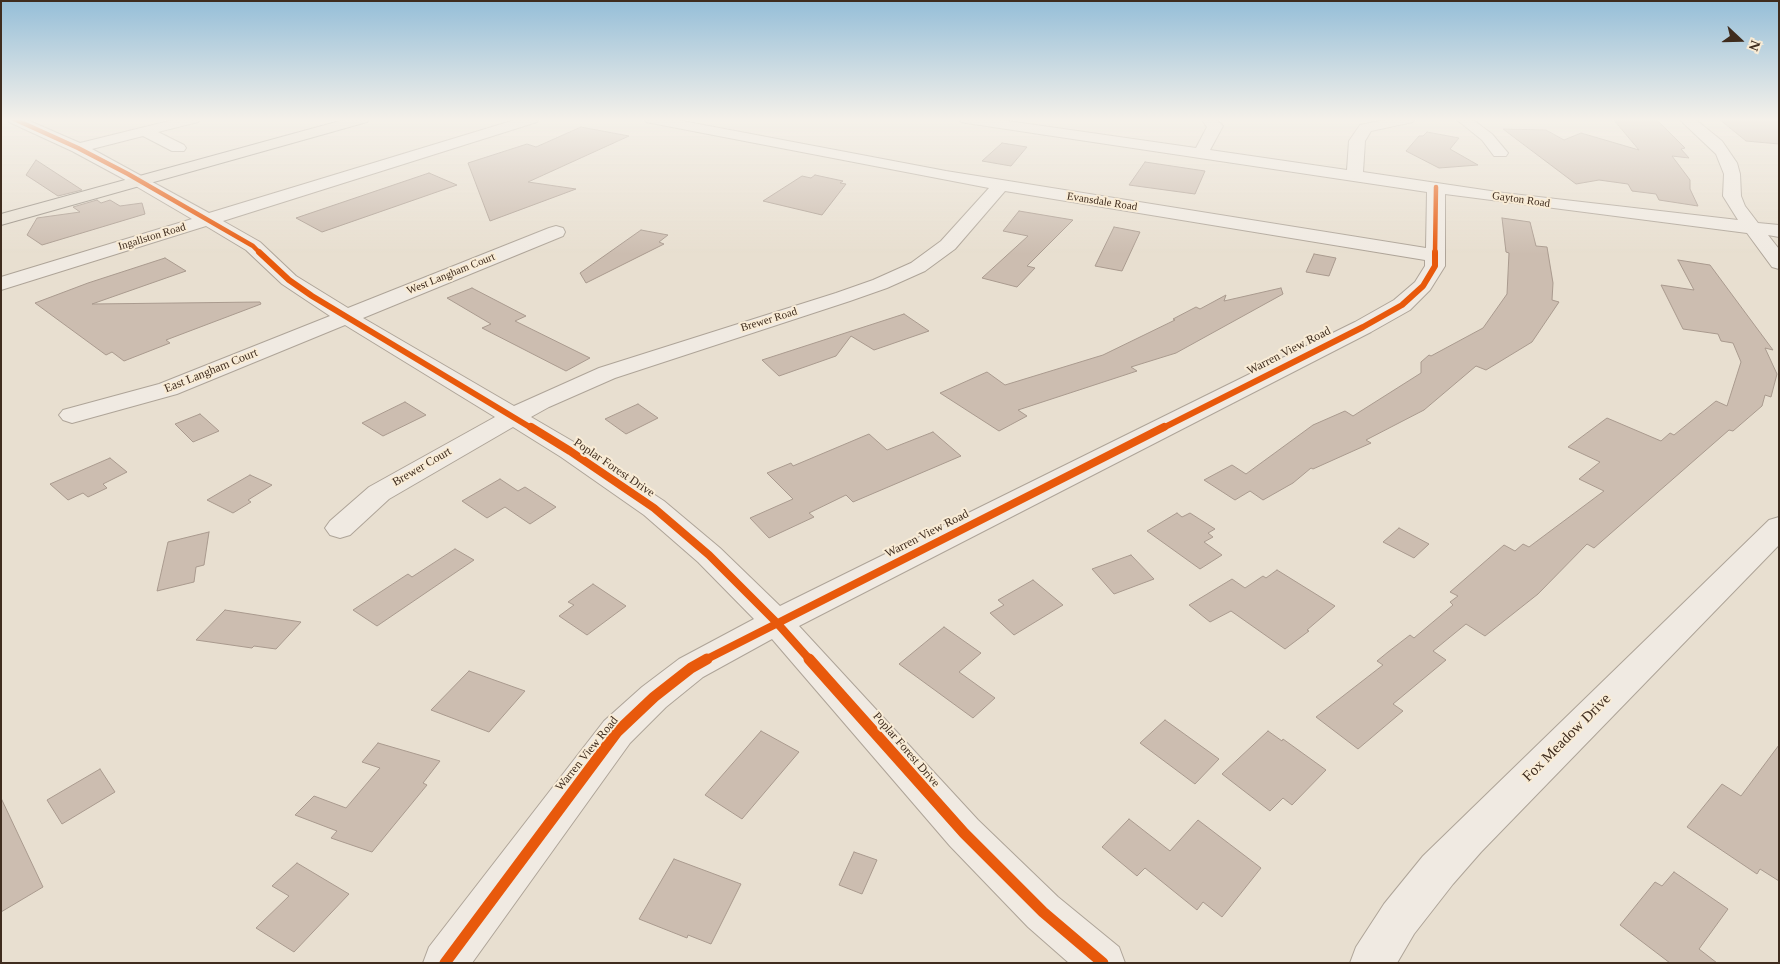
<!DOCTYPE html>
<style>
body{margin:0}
#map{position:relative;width:1780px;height:964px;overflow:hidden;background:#e8dfd0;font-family:"Times New Roman",serif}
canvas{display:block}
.frame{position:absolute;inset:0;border:2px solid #3f2c1e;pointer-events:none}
.north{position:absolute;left:1715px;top:15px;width:50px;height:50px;-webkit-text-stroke:4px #f9ecd6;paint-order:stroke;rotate:111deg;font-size:14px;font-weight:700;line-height:20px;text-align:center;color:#3f2c1e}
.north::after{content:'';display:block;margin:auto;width:18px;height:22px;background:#3f2c1e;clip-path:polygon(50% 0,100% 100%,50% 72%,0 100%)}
</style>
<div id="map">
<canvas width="1780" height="964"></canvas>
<div class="frame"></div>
<div class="north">N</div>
</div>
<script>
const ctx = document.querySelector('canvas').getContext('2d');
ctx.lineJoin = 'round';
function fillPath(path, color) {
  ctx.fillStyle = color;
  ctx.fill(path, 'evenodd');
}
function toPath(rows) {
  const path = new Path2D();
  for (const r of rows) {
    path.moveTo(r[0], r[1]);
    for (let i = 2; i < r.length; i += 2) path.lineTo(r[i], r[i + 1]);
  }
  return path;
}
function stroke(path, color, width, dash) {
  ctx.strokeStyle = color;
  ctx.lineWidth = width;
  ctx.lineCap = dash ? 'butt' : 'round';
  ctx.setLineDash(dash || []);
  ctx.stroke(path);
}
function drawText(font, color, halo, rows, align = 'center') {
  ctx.font = font + ' "Times New Roman",serif';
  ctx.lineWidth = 4;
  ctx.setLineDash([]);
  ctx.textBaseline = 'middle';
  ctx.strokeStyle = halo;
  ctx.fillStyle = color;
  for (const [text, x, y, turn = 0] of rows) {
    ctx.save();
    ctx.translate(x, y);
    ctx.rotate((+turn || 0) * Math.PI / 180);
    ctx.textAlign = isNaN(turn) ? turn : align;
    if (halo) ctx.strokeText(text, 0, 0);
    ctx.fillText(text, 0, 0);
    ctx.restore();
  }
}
const building = toPath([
 [1613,119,1656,119,1685,148,1681,149,1689,158,1672,156,1690,180,1690,189,1698,206,1659,200,1656,194,1632,191,1628,184,1599,180,1576,184,1503,129,1546,130,1564,140,1581,133,1639,150,1613,119],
 [1719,119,1779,119,1779,144,1746,141,1719,119],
 [581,127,629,136,528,182,576,189,490,221,468,163,527,144,536,147,581,127],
 [1427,132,1459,138,1450,149,1478,165,1439,168,1406,151,1419,136,1423,136,1427,132],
 [1002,143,1027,147,1011,166,982,161,1002,143],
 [36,160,82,190,58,196,26,175,36,160],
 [1145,162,1205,171,1195,194,1129,185,1145,162],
 [429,173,457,185,322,232,296,218,429,173],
 [815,175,843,181,840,183,846,184,822,215,763,201,802,176,811,178,815,175],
 [97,200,101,203,110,200,120,206,142,203,145,214,42,245,27,235,37,218,80,212,73,207,97,200],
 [1019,211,1073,220,1027,266,1035,268,1017,287,982,278,1028,236,1003,231,1019,211],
 [1502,218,1530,222,1536,246,1547,247,1553,283,1552,300,1559,302,1532,342,1486,370,1476,366,1424,410,1366,440,1371,443,1313,469,1311,468,1293,483,1263,500,1250,491,1235,500,1204,480,1232,465,1246,474,1313,425,1345,411,1353,416,1421,373,1421,362,1429,355,1431,356,1483,328,1507,294,1509,253,1506,252,1502,218],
 [1114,227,1140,232,1122,271,1095,266,1114,227],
 [641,230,668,235,659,242,664,244,586,283,580,273,641,230],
 [1314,254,1336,258,1329,276,1306,272,1314,254],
 [165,258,186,271,92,304,260,302,261,304,166,340,170,343,124,361,112,352,106,355,35,303,88,283,165,258],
 [1678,260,1710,265,1773,350,1765,348,1777,374,1771,397,1765,395,1762,406,1733,431,1729,430,1594,548,1587,544,1538,594,1485,636,1466,624,1433,651,1446,660,1393,704,1403,711,1358,749,1316,717,1383,665,1377,661,1388,652,1410,635,1414,638,1453,605,1450,602,1458,596,1450,592,1504,545,1515,551,1523,544,1529,547,1604,491,1579,479,1600,462,1568,447,1607,418,1661,441,1670,433,1674,435,1716,401,1727,406,1741,362,1733,343,1721,341,1718,334,1683,329,1661,285,1694,290,1678,260],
 [472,288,526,316,515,321,590,358,566,371,482,328,491,324,447,298,472,288],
 [1281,288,1283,294,1176,353,1131,367,1137,371,1018,410,1027,416,999,431,940,393,987,372,1005,385,1103,355,1175,320,1173,319,1196,307,1200,309,1226,295,1224,301,1281,288],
 [904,314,929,331,874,350,851,336,836,356,779,376,762,360,904,314],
 [405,402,426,415,383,436,362,423,405,402],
 [638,404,658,418,626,434,605,419,638,404],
 [200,414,219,431,193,442,175,424,200,414],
 [933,432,961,456,853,502,846,495,809,513,814,517,769,538,750,518,793,499,767,473,791,463,793,466,869,434,887,450,933,432],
 [110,458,127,472,103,484,107,488,88,497,83,493,68,500,50,484,110,458],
 [250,475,272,485,248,500,251,502,233,513,207,500,250,475],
 [500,479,518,491,525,487,556,507,530,524,505,507,487,518,462,501,500,479],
 [1177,513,1182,517,1190,513,1215,529,1208,533,1213,537,1204,542,1222,555,1200,569,1147,531,1177,513],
 [1399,528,1429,544,1414,558,1383,542,1399,528],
 [209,532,204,565,196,567,194,582,157,591,168,542,209,532],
 [455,549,474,560,377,626,353,610,408,574,412,577,455,549],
 [1131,555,1154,579,1114,594,1092,569,1131,555],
 [1277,570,1335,606,1307,630,1309,631,1285,649,1231,611,1210,622,1189,605,1232,579,1245,588,1263,576,1266,578,1277,570],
 [1033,580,1063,605,1014,635,990,613,1004,605,998,600,1033,580],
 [593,584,626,606,587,635,559,616,574,605,568,602,593,584],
 [225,610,301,622,276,649,254,646,252,648,196,640,225,610],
 [944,627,981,653,959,672,995,698,973,718,899,664,944,627],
 [469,671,525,691,489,732,431,710,469,671],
 [1165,720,1219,759,1195,784,1140,743,1165,720],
 [761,731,799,752,742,819,705,795,761,731],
 [1268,731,1282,741,1283,739,1326,770,1292,805,1283,798,1270,811,1222,774,1268,731],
 [378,743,440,761,423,783,427,785,372,852,331,838,337,831,295,815,314,796,346,808,380,768,362,762,378,743],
 [1779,745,1779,881,1760,869,1757,874,1687,827,1722,784,1741,796,1779,745],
 [100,769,115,792,62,824,47,800,100,769],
 [1,798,43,887,1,912,1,798],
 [1129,819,1170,851,1198,820,1261,868,1222,917,1203,902,1197,910,1145,868,1137,876,1102,847,1129,819],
 [854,852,877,860,862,894,839,885,854,852],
 [674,859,741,884,711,944,688,935,687,938,639,919,674,859],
 [297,863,349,894,294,952,256,928,289,896,272,886,297,863],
 [1674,872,1728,909,1699,949,1717,963,1670,963,1620,925,1655,882,1662,886,1674,872]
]);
const minor = toPath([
 [7,119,25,119,80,143,177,119,200,119,198,122,158,132,184,145,186,148,184,151,172,151,143,136,92,149,209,213,518,119,539,119,537,122,223,221,260,242,296,276,348,308,549,228,556,226,563,228,565,232,563,236,363,318,514,406,599,368,836,293,873,280,911,263,941,241,989,188,651,123,646,122,644,119,672,119,946,171,1426,248,1427,192,966,123,961,122,959,119,994,119,1196,148,1207,127,1201,119,1216,119,1223,126,1210,150,1347,170,1349,141,1360,125,1389,119,1415,119,1413,122,1371,131,1365,141,1363,172,1504,193,1738,220,1723,196,1724,174,1716,154,1679,119,1695,119,1722,141,1737,163,1740,174,1741,196,1745,206,1758,223,1779,225,1779,237,1768,235,1779,249,1779,269,1772,267,1747,233,1445,194,1445,266,1430,290,1410,310,1371,332,799,626,978,820,1058,897,1119,947,1125,963,1069,963,1028,927,950,846,772,639,703,677,666,707,630,743,472,963,423,963,429,947,604,721,642,687,679,659,754,619,698,562,644,515,561,457,513,427,389,499,350,535,340,538,330,535,325,528,330,521,369,487,495,417,345,325,177,394,72,423,63,420,59,415,63,410,159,384,330,316,282,284,246,250,206,226,1,290,1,277,192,219,122,178,72,151,9,122,7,119],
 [1005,191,1425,260,1425,266,1415,282,1394,300,1355,322,780,606,720,548,664,501,579,445,531,417,549,407,615,378,850,301,887,288,925,271,955,249,1005,191],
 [1456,119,1472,119,1492,134,1508,153,1506,156,1494,156,1482,140,1456,119],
 [1779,517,1779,545,1481,852,1453,884,1414,934,1397,963,1350,963,1356,947,1384,904,1423,856,1769,520,1779,517]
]);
const major = toPath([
 [347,119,369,119,367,122,1,225,1,214,347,119]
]);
const cyclewayFar3 = toPath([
 [14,119,78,148,128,174,253,246,260,253],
 [1435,253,1436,187]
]);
const cyclewayFar2 = toPath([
 [259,252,289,280,312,296,533,429],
 [1161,429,1363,327,1402,305,1423,286,1435,266,1435,252]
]);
const cyclewayFar1 = toPath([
 [531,427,570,451,654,508,709,555,777,623,810,660],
 [705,660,1164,427]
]);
const cycleway = toPath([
 [809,659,964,833,1043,912,1103,963],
 [445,963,617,732,654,697,691,668,707,659]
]);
const farStreetnames = [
 ["Gayton Road",1521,200,8],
 ["Evansdale Road",1102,202,9],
 ["Ingallston Road",152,237,-17],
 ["West Langham Court",451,274,-22],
 ["Brewer Road",769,320,-17]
];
const streetNames = [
 ["Warren View Road",1289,351,-27],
 ["East Langham Court",211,371,-22],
 ["Brewer Court",422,467,-30],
 ["Poplar Forest Drive",614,468,34],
 ["Warren View Road",927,534,-27],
 ["Poplar Forest Drive",906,750,49],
 ["Warren View Road",587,754,-51]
];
const nearStreetnames = [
 ["Fox Meadow Drive",1567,738,-45]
];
fillPath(building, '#ccbdb0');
stroke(building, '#a99a8e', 1);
stroke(minor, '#aea498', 2);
stroke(major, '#938a7f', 2);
fillPath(minor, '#f0eae2');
fillPath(major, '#e8e0d3');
stroke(cyclewayFar3, '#e8590c', 4.5);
stroke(cyclewayFar2, '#e8590c', 6);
stroke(cyclewayFar1, '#e8590c', 8);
stroke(cycleway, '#e8590c', 11);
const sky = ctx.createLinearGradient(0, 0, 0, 254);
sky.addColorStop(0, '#95bed8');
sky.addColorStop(0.47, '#f5f1ea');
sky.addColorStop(1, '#f5f1ea00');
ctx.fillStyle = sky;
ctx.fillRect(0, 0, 1780, 254);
drawText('11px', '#3f2c1e', '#f9ecd6', farStreetnames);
drawText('12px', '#3f2c1e', '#f9ecd6', streetNames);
drawText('15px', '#3f2c1e', '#f9ecd6', nearStreetnames);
</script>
